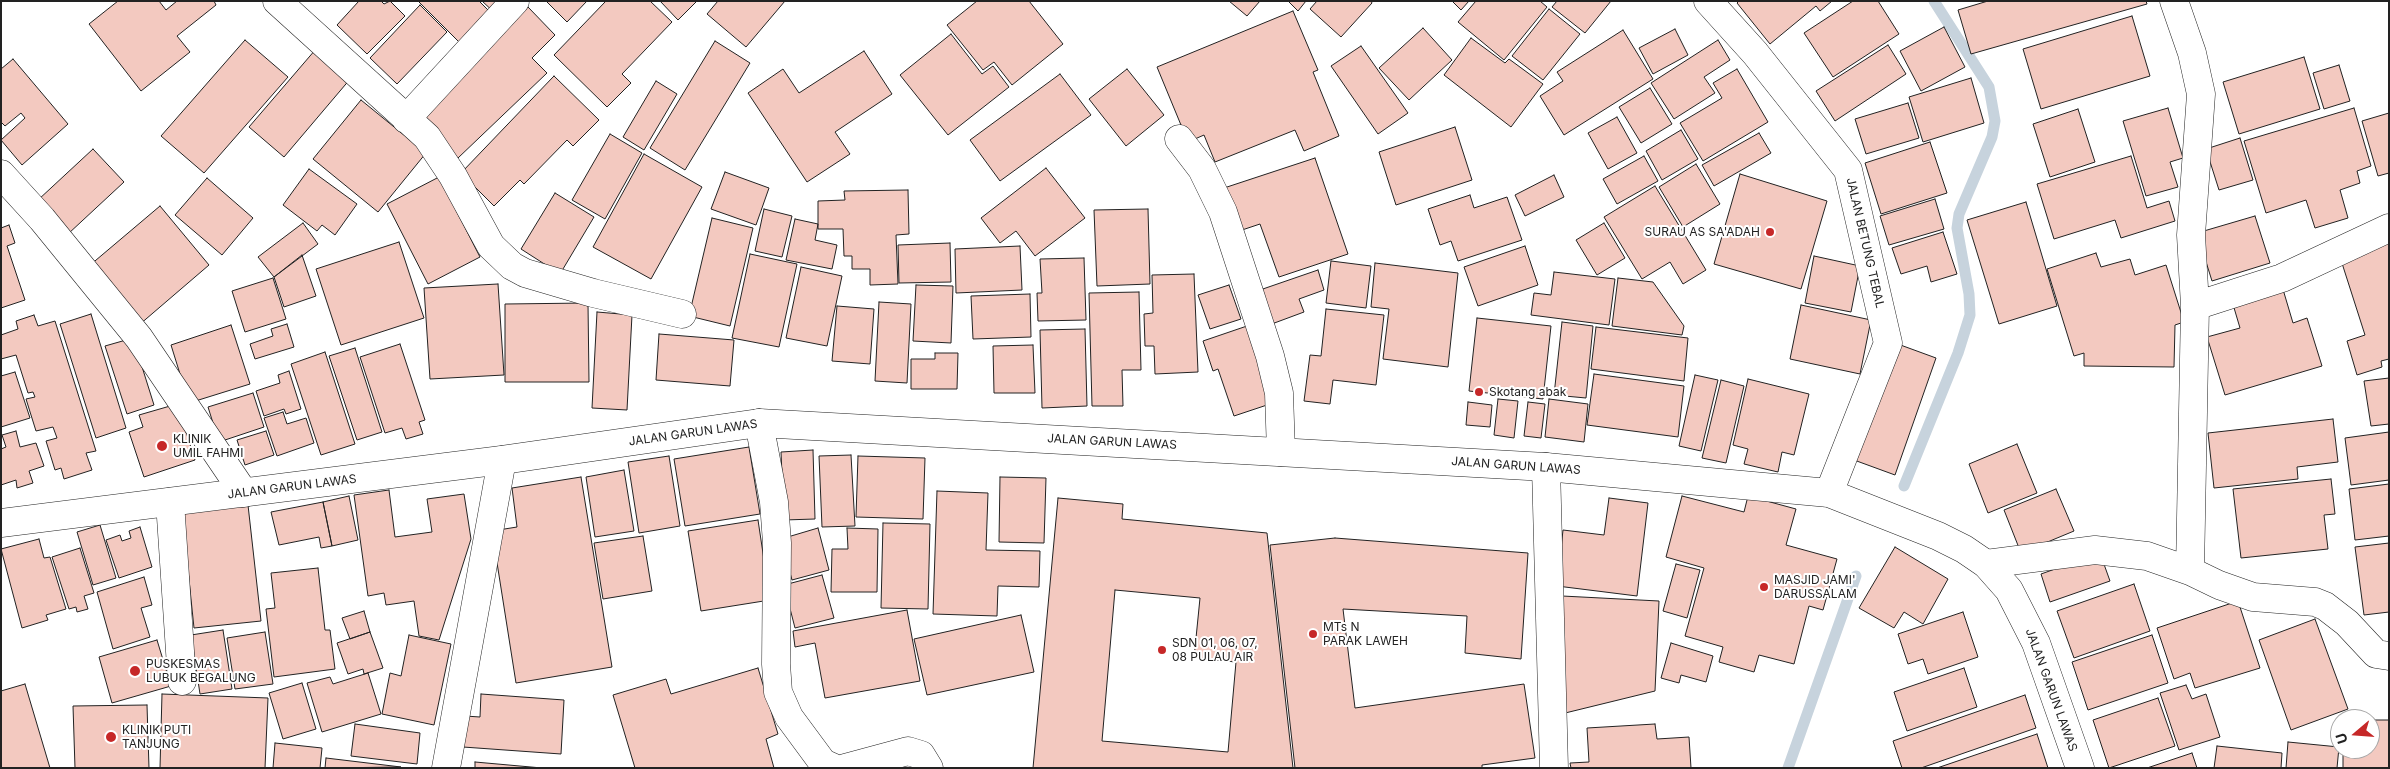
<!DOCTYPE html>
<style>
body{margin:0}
#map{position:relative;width:2390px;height:769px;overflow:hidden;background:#fff;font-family:Inter,sans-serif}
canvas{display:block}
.frame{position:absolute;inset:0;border:2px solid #222;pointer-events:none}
.north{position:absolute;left:2330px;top:709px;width:50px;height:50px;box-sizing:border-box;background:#fff;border:1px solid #a7a7a7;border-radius:50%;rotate:252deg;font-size:14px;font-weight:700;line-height:20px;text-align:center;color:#222}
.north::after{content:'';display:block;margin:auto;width:18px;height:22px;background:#c62828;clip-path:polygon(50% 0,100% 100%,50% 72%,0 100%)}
</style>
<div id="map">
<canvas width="2390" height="769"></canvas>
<div class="frame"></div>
<div class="north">U</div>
</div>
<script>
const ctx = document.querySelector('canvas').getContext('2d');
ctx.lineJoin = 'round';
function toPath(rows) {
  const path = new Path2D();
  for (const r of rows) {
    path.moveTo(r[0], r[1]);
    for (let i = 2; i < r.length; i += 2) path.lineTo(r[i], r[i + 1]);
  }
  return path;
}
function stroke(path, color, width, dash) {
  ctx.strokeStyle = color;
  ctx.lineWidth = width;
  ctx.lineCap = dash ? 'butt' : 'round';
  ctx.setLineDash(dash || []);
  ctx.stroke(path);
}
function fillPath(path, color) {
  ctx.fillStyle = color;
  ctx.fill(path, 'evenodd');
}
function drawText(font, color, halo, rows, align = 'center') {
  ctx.font = font + ' Inter,sans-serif';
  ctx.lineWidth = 4;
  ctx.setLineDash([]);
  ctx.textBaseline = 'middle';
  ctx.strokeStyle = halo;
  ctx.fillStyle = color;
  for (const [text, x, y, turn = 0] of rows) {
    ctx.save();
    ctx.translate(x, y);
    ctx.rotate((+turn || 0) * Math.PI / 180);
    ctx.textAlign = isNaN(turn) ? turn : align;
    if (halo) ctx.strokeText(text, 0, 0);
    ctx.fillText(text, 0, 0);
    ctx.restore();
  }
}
const stream = toPath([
 [1904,486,1958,353,1970,315,1969,294,1957,228,1959,214,1992,137,1995,121,1989,87,1934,1],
 [1788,768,1856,576]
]);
const building = toPath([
 [118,1,159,1,166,10,177,1,214,1,216,5,177,36,190,52,141,91,89,24,118,1],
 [359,1,381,1,384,4,390,1,405,16,367,54,337,25,359,1],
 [418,1,479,1,491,13,460,43,418,1],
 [482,1,508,1,496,14,482,1],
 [546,1,587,1,567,22,546,1],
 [606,1,650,1,672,22,622,74,631,83,607,107,554,55,606,1],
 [660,1,697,1,678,20,660,1],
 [718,1,785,1,746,47,707,14,718,1],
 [977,1,1029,1,1063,44,1012,85,994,62,983,70,947,25,977,1],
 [1229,1,1260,1,1247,16,1229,1],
 [1288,1,1306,1,1298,11,1288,1],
 [1317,1,1371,1,1372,3,1341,37,1310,9,1317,1],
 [1452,1,1469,1,1461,10,1452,1],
 [1476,1,1540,1,1547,7,1504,60,1458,22,1476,1],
 [1557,1,1611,1,1585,33,1552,7,1557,1],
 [1739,1,1832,1,1820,11,1816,6,1770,44,1737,3,1739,1],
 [1853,1,1878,1,1899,34,1833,77,1804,33,1853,1],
 [1988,1,2146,1,2147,4,1971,54,1958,10,1988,1],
 [420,5,447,32,397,84,370,58,420,5],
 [528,7,555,35,532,58,547,73,458,158,417,115,528,7],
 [1549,9,1580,34,1543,80,1512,56,1549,9],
 [1293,11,1318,70,1313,72,1339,136,1304,151,1295,130,1215,162,1204,135,1188,142,1157,67,1293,11],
 [2132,16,2150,76,2041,109,2023,49,2132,16],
 [1944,27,1965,67,1921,91,1900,51,1944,27],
 [1423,28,1452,60,1409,100,1379,68,1423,28],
 [1675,29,1688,55,1653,74,1639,48,1675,29],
 [1623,30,1653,79,1564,135,1540,96,1563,81,1557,72,1623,30],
 [951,34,982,74,993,66,1009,87,948,135,900,75,951,34],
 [1471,38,1505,63,1509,59,1543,84,1511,127,1444,75,1471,38],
 [245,40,288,77,204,173,161,136,245,40],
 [1718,40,1730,60,1704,77,1715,93,1674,119,1651,83,1718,40],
 [715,41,750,63,685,170,650,148,715,41],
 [1888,45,1906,74,1835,121,1816,91,1888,45],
 [1361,46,1408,113,1378,134,1331,66,1361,46],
 [316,49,351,78,284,157,249,127,316,49],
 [864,51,892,94,835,132,850,154,807,182,748,93,783,69,799,93,864,51],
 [2304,57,2320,109,2239,134,2223,82,2304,57],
 [13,59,68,124,22,165,1,140,25,118,21,113,5,126,1,122,1,69,13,59],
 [2339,65,2350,101,2324,109,2313,73,2339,65],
 [1127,69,1164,115,1126,146,1089,99,1127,69],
 [1737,69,1768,122,1703,161,1680,123,1722,98,1713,83,1737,69],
 [1060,74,1091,115,1000,181,970,140,1060,74],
 [554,76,599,120,573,146,567,140,524,184,520,180,494,206,461,173,554,76],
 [1971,78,1984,123,1923,142,1909,97,1971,78],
 [656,81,677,94,644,150,623,137,656,81],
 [1650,88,1672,124,1641,143,1619,107,1650,88],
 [361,100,426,153,378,212,313,159,361,100],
 [1908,103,1919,138,1866,154,1855,119,1908,103],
 [2168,108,2183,158,2170,162,2178,187,2146,196,2123,121,2168,108],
 [2354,108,2371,166,2357,171,2360,183,2340,190,2348,218,2315,228,2306,200,2266,213,2244,141,2354,108],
 [2078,109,2095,162,2050,177,2033,124,2078,109],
 [2389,113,2389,173,2378,176,2362,121,2389,113],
 [1617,117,1637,153,1608,169,1588,133,1617,117],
 [1455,127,1472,180,1396,205,1379,152,1455,127],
 [1681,130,1698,159,1662,180,1646,151,1681,130],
 [1759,133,1771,153,1714,186,1702,165,1759,133],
 [610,134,642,153,605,219,572,200,610,134],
 [2240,138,2253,180,2219,190,2206,149,2240,138],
 [1930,142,1947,193,1881,214,1865,163,1930,142],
 [93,149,124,182,68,234,38,200,93,149],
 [644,154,702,187,651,279,593,247,644,154],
 [1644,156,1658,181,1617,204,1603,179,1644,156],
 [2131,156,2147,208,2169,201,2175,221,2121,238,2115,220,2054,239,2037,184,2131,156],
 [1315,158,1348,254,1279,277,1260,224,1239,231,1224,188,1315,158],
 [1696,164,1720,204,1683,227,1659,187,1696,164],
 [1046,168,1085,218,1035,256,1016,231,1000,243,981,218,1046,168],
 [309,169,357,204,335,235,322,225,317,231,283,205,309,169],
 [725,172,769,188,756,225,711,209,725,172],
 [1740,174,1827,201,1801,289,1714,264,1740,174],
 [1554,175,1564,197,1525,216,1515,195,1554,175],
 [439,177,480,257,428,284,387,204,439,177],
 [207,178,253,218,222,255,175,215,207,178],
 [1655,186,1706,270,1683,284,1670,262,1642,279,1604,217,1655,186],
 [908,190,909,234,896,235,898,284,870,285,870,269,852,269,852,256,844,256,843,229,818,229,818,201,845,200,844,191,908,190],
 [555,193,594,217,560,274,521,249,555,193],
 [1470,195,1474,208,1507,197,1522,240,1458,261,1451,241,1440,245,1428,209,1470,195],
 [1935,199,1944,229,1889,245,1880,216,1935,199],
 [2026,202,2057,306,1999,324,1967,220,2026,202],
 [160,206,209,265,139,325,89,266,160,206],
 [764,209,792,216,782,257,755,251,764,209],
 [1148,209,1150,284,1097,286,1094,210,1148,209],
 [2255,216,2270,263,2212,281,2197,233,2255,216],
 [712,218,753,228,730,326,689,316,712,218],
 [795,219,818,224,815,240,837,245,832,269,786,260,795,219],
 [303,223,318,244,274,277,258,257,303,223],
 [1604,223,1625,258,1597,275,1576,240,1604,223],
 [9,225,15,243,7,246,25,300,1,308,1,228,9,225],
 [1943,232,1957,274,1931,282,1927,266,1901,274,1892,248,1943,232],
 [399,242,424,318,341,345,316,269,399,242],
 [2389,242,2389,359,2381,361,2382,367,2357,375,2347,341,2365,335,2340,257,2389,242],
 [950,243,951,282,899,283,898,245,950,243],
 [1020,246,1022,290,956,293,955,249,1020,246],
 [1525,246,1538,285,1478,306,1464,267,1525,246],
 [2096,253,2101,267,2130,259,2135,275,2166,265,2184,322,2175,325,2174,367,2084,366,2084,353,2074,356,2047,269,2096,253],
 [750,254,797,264,779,347,732,338,750,254],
 [302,255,316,296,284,307,274,277,302,255],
 [1814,256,1860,266,1851,312,1805,303,1814,256],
 [1084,258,1086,320,1038,321,1037,293,1042,293,1040,259,1084,258],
 [1331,261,1371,266,1366,308,1326,303,1331,261],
 [1375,263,1458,273,1448,367,1383,359,1389,309,1371,307,1375,263],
 [801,267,842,276,827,346,786,338,801,267],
 [1318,270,1324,290,1299,299,1304,312,1269,325,1257,291,1318,270],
 [1554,272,1615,279,1609,325,1531,315,1534,293,1551,295,1554,272],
 [1194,274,1198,372,1155,374,1154,346,1145,346,1144,314,1153,313,1152,275,1194,274],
 [273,278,286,319,245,332,232,291,273,278],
 [1618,278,1653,282,1684,326,1682,335,1612,326,1618,278],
 [498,284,504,375,430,379,424,288,498,284],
 [916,285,953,286,951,343,913,341,916,285],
 [1229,285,1241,319,1210,329,1198,295,1229,285],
 [2282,286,2293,323,2307,318,2322,366,2225,395,2207,337,2240,328,2232,301,2282,286],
 [1139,292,1141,370,1122,370,1123,406,1092,406,1089,293,1139,292],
 [1030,294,1031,337,973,339,971,296,1030,294],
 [879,302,911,304,907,383,875,381,879,302],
 [588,303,589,382,505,382,505,304,588,303],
 [1801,305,1871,320,1860,374,1790,359,1801,305],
 [837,306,874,309,870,364,832,361,837,306],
 [1326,309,1384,315,1376,385,1333,380,1330,404,1304,401,1310,355,1321,356,1326,309],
 [597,312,632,315,627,410,592,408,597,312],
 [91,314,126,428,96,438,60,324,91,314],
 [34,315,38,326,55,321,96,451,86,453,92,470,64,479,61,468,55,470,46,441,57,438,53,427,36,431,26,399,35,397,33,392,28,393,16,355,1,359,1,335,18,329,16,321,34,315],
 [1477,318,1551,326,1543,399,1469,391,1477,318],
 [1562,322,1593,326,1586,398,1554,395,1562,322],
 [287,324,294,347,255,359,250,344,273,336,271,329,287,324],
 [231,325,250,384,189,403,171,345,231,325],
 [1247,326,1273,403,1234,416,1218,369,1213,371,1203,341,1247,326],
 [1596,327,1688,338,1684,381,1591,369,1596,327],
 [1085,329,1087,406,1042,408,1040,330,1085,329],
 [659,334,734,340,730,386,656,380,659,334],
 [133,338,154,405,127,414,105,346,133,338],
 [1895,343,1936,358,1895,475,1854,460,1895,343],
 [400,344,425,420,419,422,423,434,406,439,402,428,385,433,360,357,400,344],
 [1033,345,1035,393,994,393,993,346,1033,345],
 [355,348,382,432,357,440,329,356,355,348],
 [325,352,355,444,321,455,291,364,325,352],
 [935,353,958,353,957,389,911,389,911,359,935,359,935,353],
 [289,371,301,409,286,414,284,409,264,416,256,391,280,383,278,375,289,371],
 [15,372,30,418,1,427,1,376,15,372],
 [1594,374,1684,386,1678,437,1587,425,1594,374],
 [1695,375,1718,380,1701,451,1679,446,1695,375],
 [2389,378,2389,424,2371,426,2364,381,2389,378],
 [1748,379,1809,394,1794,455,1782,452,1778,472,1744,464,1748,449,1733,445,1748,379],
 [1721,380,1744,386,1726,463,1702,458,1721,380],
 [253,393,264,427,219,442,208,407,253,393],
 [1498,399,1518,401,1514,438,1494,435,1498,399],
 [1549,399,1588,404,1584,442,1545,437,1549,399],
 [1468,402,1492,405,1490,427,1466,425,1468,402],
 [1528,402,1545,404,1541,438,1524,436,1528,402],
 [177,404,195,460,144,477,129,432,143,427,139,415,177,404],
 [283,412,287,424,306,418,314,443,277,456,264,418,283,412],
 [2333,419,2338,462,2297,467,2298,479,2214,488,2208,433,2333,419],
 [16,431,20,447,36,443,44,466,29,471,33,483,17,488,16,480,1,485,1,449,6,447,2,435,16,431],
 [266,431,274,455,245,465,237,440,266,431],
 [2389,432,2389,480,2351,485,2345,438,2389,432],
 [2017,444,2037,493,1988,513,1969,464,2017,444],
 [749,447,760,514,685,526,674,459,749,447],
 [813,450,815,519,784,520,781,452,813,450],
 [851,455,855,526,822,527,819,456,851,455],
 [669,456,680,526,639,533,628,462,669,456],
 [858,456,925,458,923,519,856,517,858,456],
 [624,470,634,531,595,537,586,477,624,470],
 [581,477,612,667,516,683,492,531,517,527,512,488,581,477],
 [1000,477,1046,478,1044,543,999,542,1000,477],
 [2331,479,2335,514,2324,515,2328,549,2241,558,2233,489,2331,479],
 [2389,484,2389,536,2355,540,2349,489,2389,484],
 [2056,489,2074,531,2021,553,2004,510,2056,489],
 [389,490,395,537,432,532,427,499,464,494,471,539,439,640,419,636,414,601,386,605,384,593,368,596,354,495,389,490],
 [937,491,988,493,986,550,1040,551,1039,587,998,586,997,616,933,614,937,491],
 [349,496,358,540,332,546,323,502,349,496],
 [1682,496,1744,512,1748,496,1796,509,1786,545,1837,559,1823,610,1809,606,1794,664,1759,655,1754,672,1719,662,1723,647,1685,636,1704,568,1666,557,1682,496],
 [1058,498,1123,504,1122,519,1267,533,1293,768,1033,768,1058,498],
 [1115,590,1200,598,1194,658,1236,662,1228,752,1102,741,1115,590],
 [1609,498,1648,503,1637,596,1557,586,1563,530,1604,535,1609,498],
 [323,502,332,546,321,548,319,537,279,545,271,512,323,502],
 [248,505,261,621,194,628,182,512,248,505],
 [758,520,770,600,701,611,688,531,758,520],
 [883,523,930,524,928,609,881,608,883,523],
 [100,525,116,578,93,585,77,532,100,525],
 [140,527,152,567,119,578,106,540,120,535,122,541,131,538,129,531,140,527],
 [818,528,829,570,792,580,781,539,818,528],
 [847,528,878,529,877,592,831,592,832,549,848,549,847,528],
 [643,536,652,591,603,599,594,543,643,536],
 [1335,538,1528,553,1521,659,1465,653,1467,616,1343,609,1355,708,1524,684,1535,758,1482,765,1482,768,1295,768,1270,545,1335,538],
 [39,539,44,558,50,557,66,609,46,615,48,620,22,628,1,549,39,539],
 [2389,543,2389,612,2364,615,2355,547,2389,543],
 [1895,547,1948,579,1923,624,1904,612,1894,628,1859,608,1895,547],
 [80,548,94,593,84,596,88,609,77,612,76,607,69,609,52,557,80,548],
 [2100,553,2110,581,2050,602,2041,574,2100,553],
 [1676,564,1700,570,1687,618,1663,611,1676,564],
 [318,568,325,630,330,630,335,669,274,677,266,609,275,608,271,573,318,568],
 [822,575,834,618,795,628,784,585,822,575],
 [144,577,152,605,141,608,150,637,113,649,97,592,144,577],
 [2134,584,2150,631,2074,658,2057,611,2134,584],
 [1562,596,1659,601,1655,691,1557,715,1562,596],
 [2238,601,2260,668,2195,688,2190,673,2174,679,2157,628,2238,601],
 [907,610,920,681,825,698,815,643,795,647,793,631,907,610],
 [364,611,370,632,350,639,342,618,364,611],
 [1963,612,1978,657,1928,674,1923,659,1908,664,1898,634,1963,612],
 [1021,615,1034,672,927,695,914,639,1021,615],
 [2315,619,2348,709,2291,730,2259,640,2315,619],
 [223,630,232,689,200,694,191,635,223,630],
 [265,632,273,684,235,689,227,638,265,632],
 [370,632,383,668,364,674,363,669,348,674,337,643,370,632],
 [409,635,451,644,434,725,382,714,390,673,401,676,409,635],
 [2152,635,2168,683,2088,710,2072,662,2152,635],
 [157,640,171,686,112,703,99,657,157,640],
 [1671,643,1713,656,1706,682,1681,675,1679,683,1661,678,1671,643],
 [758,668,778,734,766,739,774,768,635,768,613,695,666,679,671,694,758,668],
 [1964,668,1977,707,1907,731,1894,692,1964,668],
 [368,673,381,714,322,732,307,683,330,677,333,684,368,673],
 [302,683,316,729,283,739,269,693,302,683],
 [25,684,50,768,1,768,1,691,25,684],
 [2186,685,2192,699,2206,694,2220,737,2179,750,2160,693,2186,685],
 [162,694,268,698,265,768,160,768,162,694],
 [481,694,564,700,561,754,463,747,465,716,480,717,481,694],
 [2025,695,2036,728,1921,768,1902,768,1893,741,2025,695],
 [2158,698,2175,746,2109,768,2093,720,2158,698],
 [147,705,149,768,75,768,73,706,147,705],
 [2370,720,2389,720,2389,768,2343,768,2343,749,2370,749,2370,720],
 [355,724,420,733,417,764,351,756,355,724],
 [1655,724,1657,739,1689,737,1691,768,1571,768,1570,763,1589,762,1587,728,1655,724],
 [2037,734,2048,768,1937,768,2037,734],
 [2288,742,2339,747,2337,768,2286,768,2288,742],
 [275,743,322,748,320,768,273,768,275,743],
 [2217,746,2282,753,2281,768,2214,768,2217,746],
 [2192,753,2197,768,2147,768,2192,753],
 [326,758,401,767,325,768,326,758],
 [475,762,542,768,475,768,475,762]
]);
const minor = toPath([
 [277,1,427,137,453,176,491,246,512,266,525,273,593,293,682,314],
 [1708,1,1755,53,1848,170,1888,343,1829,493],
 [406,119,515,1],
 [1179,139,1202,169,1223,212,1270,356,1279,393,1281,452],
 [1,174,42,219,139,338,244,493],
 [2195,306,2282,278,2389,228],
 [759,423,774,502,777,543,776,664,778,692,789,717,823,763,834,768],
 [1546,467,1554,768],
 [170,502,182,681],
 [1986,564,2095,550,2147,556,2190,571,2195,306,2191,235,2201,94,2192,53,2174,1],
 [2190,571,2219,585,2253,597,2315,602,2325,606,2347,623,2376,654,2389,656],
 [446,768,502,460],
 [845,768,908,751,921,755,929,768]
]);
const major = toPath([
 [1,523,502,460,759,423,1546,467,1829,493,1938,536,1964,549,1986,564,2009,590,2036,643,2080,768]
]);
const markers = [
 [1770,232,5,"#c62828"],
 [1479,392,5,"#c62828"],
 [162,446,6,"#c62828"],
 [1764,587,5,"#c62828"],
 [1313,634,5,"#c62828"],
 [1162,650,5,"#c62828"],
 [135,671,6,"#c62828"],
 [111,737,6,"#c62828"]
];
const poiNames = [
 ["SURAU AS SA'ADAH",1760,232,"right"],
 ["Skotang abak",1489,392],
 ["KLINIK",173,439],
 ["UMIL FAHMI",173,453],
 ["MASJID JAMI'",1774,580],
 ["DARUSSALAM",1774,594],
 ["MTs N",1323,627],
 ["PARAK LAWEH",1323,641],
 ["SDN 01, 06, 07,",1172,643],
 ["08 PULAU AIR",1172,657],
 ["PUSKESMAS",146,664],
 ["LUBUK BEGALUNG",146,678],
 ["KLINIK PUTI",122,730],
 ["TANJUNG",122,744]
];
const streetNames = [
 ["JALAN BETUNG TEBAL",1865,243,77],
 ["JALAN GARUN LAWAS",693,433,-8],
 ["JALAN GARUN LAWAS",1112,442,3],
 ["JALAN GARUN LAWAS",1516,466,4],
 ["JALAN GARUN LAWAS",292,487,-7],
 ["JALAN GARUN LAWAS",2051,690,70]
];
stroke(stream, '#c7d3dd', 11);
fillPath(building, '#f3c9c0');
stroke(building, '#222', 1);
stroke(minor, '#222', 29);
stroke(major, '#222', 29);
stroke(minor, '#fff', 28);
stroke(major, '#fff', 28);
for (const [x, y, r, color] of markers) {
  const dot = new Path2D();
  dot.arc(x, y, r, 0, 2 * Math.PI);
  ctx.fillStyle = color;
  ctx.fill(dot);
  stroke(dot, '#fff', 2);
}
drawText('12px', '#222', '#fff', poiNames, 'left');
drawText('12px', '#222', '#fff', streetNames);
</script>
